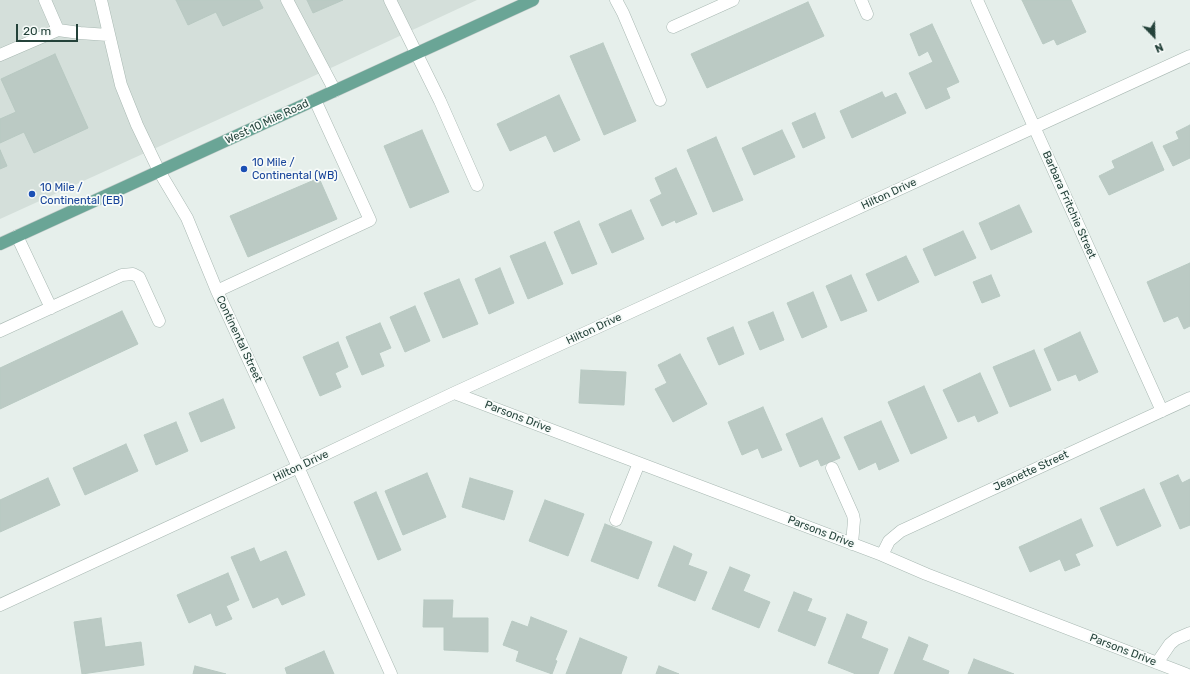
<!DOCTYPE html>
<style>
body{margin:0}
#map{position:relative;width:1190px;height:674px;overflow:hidden;background:#e6efeb;font-family:Rubik,sans-serif}
canvas{display:block}
.north{position:absolute;left:1134px;top:16px;width:40px;height:40px;-webkit-text-stroke:3px #f7fbf9;paint-order:stroke;rotate:157deg;font-size:11px;font-weight:700;line-height:16px;text-align:center;color:#24423a}
.north::after{content:'';display:block;margin:auto;width:14px;height:18px;background:#24423a;clip-path:polygon(50% 0,100% 100%,50% 72%,0 100%)}
.scale{position:absolute;left:16px;top:24px;width:62px;height:18px;box-sizing:border-box;border:2px solid #24423a;border-top:0;padding-left:5px;font-size:12px;line-height:14px;white-space:nowrap;color:#24423a;-webkit-text-stroke:3px #f7fbf9;paint-order:stroke}
</style>
<div id="map">
<canvas width="1190" height="674"></canvas>
<div class="north">N</div>
<div class="scale">20 m</div>
</div>
<script>
const ctx = document.querySelector('canvas').getContext('2d');
ctx.lineJoin = 'round';
function fillPath(path, color) {
  ctx.fillStyle = color;
  ctx.fill(path, 'evenodd');
}
function toPath(rows) {
  const path = new Path2D();
  for (const r of rows) {
    path.moveTo(r[0], r[1]);
    for (let i = 2; i < r.length; i += 2) path.lineTo(r[i], r[i + 1]);
  }
  return path;
}
function stroke(path, color, width, dash) {
  ctx.strokeStyle = color;
  ctx.lineWidth = width;
  ctx.lineCap = dash ? 'butt' : 'round';
  ctx.setLineDash(dash || []);
  ctx.stroke(path);
}
function drawText(font, color, halo, rows, align = 'center') {
  ctx.font = font + ' Rubik,sans-serif';
  ctx.lineWidth = 3.5;
  ctx.setLineDash([]);
  ctx.textBaseline = 'middle';
  ctx.strokeStyle = halo;
  ctx.fillStyle = color;
  for (const [text, x, y, turn = 0] of rows) {
    ctx.save();
    ctx.translate(x, y);
    ctx.rotate((+turn || 0) * Math.PI / 180);
    ctx.textAlign = isNaN(turn) ? turn : align;
    if (halo) ctx.strokeText(text, 0, 0);
    ctx.fillText(text, 0, 0);
    ctx.restore();
  }
}
const built = toPath([
 [0,0,477,0,305,80,0,219]
]);
const building = toPath([
 [176,0,259,0,263,8,223,26,216,12,188,25,176,0],
 [307,0,343,0,313,13,307,0],
 [1022,0,1071,0,1086,32,1057,45,1054,39,1043,44,1022,0],
 [808,2,824,36,707,88,691,54,808,2],
 [932,24,959,82,946,88,950,98,926,109,909,73,933,62,928,51,919,56,910,34,932,24],
 [603,43,636,121,604,135,570,56,603,43],
 [55,54,88,128,34,153,24,132,0,143,0,119,16,112,1,79,55,54],
 [882,92,885,98,896,93,906,113,852,138,840,111,882,92],
 [559,95,580,140,554,152,546,135,510,151,497,124,559,95],
 [815,113,825,138,803,148,792,123,815,113],
 [1190,125,1190,158,1173,166,1163,146,1179,139,1176,132,1190,125],
 [422,130,449,192,410,208,384,146,422,130],
 [782,130,795,157,754,175,742,148,782,130],
 [716,137,743,200,713,212,687,150,716,137],
 [1152,142,1164,170,1109,195,1099,176,1115,168,1112,161,1152,142],
 [0,150,7,166,0,169,0,150],
 [676,168,697,214,676,223,675,220,662,226,650,200,662,194,655,178,676,168],
 [319,178,337,219,248,257,230,216,319,178],
 [1019,205,1032,232,991,250,979,223,1019,205],
 [631,210,644,239,612,253,599,224,631,210],
 [579,221,597,264,572,274,554,232,579,221],
 [963,231,976,258,935,276,923,249,963,231],
 [545,242,563,284,528,299,510,256,545,242],
 [906,256,919,282,878,301,866,274,906,256],
 [1190,263,1190,326,1184,329,1178,316,1164,322,1147,282,1190,263],
 [500,268,514,303,489,314,475,279,500,268],
 [851,275,867,311,841,321,826,286,851,275],
 [991,275,1000,296,982,303,973,282,991,275],
 [459,279,478,324,443,338,424,293,459,279],
 [813,292,827,327,802,338,787,303,813,292],
 [415,306,430,341,405,352,390,317,415,306],
 [122,311,138,344,0,409,0,368,122,311],
 [773,312,784,340,760,350,748,322,773,312],
 [380,323,391,348,379,353,384,366,362,375,346,337,380,323],
 [733,327,744,354,719,365,707,338,733,327],
 [1080,332,1098,372,1079,381,1076,374,1058,381,1044,349,1080,332],
 [338,342,348,367,335,373,341,387,320,396,303,357,338,342],
 [1034,350,1051,390,1010,407,993,367,1034,350],
 [680,354,707,404,673,422,655,389,667,383,658,365,680,354],
 [581,370,626,372,624,405,579,403,581,370],
 [980,373,998,413,978,422,975,415,958,422,943,390,980,373],
 [924,386,947,438,911,454,888,402,924,386],
 [223,399,235,428,201,442,189,413,223,399],
 [763,407,782,450,762,458,758,448,742,455,728,422,763,407],
 [822,418,840,458,821,466,818,459,800,467,786,434,822,418],
 [881,421,899,461,879,470,876,462,859,470,844,437,881,421],
 [176,422,188,451,156,465,144,435,176,422],
 [126,444,138,471,85,495,73,468,126,444],
 [427,473,446,517,403,535,385,491,427,473],
 [1178,475,1182,483,1190,479,1190,525,1180,529,1160,483,1178,475],
 [48,478,60,505,0,532,0,500,48,478],
 [470,478,513,491,504,520,462,507,470,478],
 [1144,489,1161,526,1117,546,1100,508,1144,489],
 [376,492,401,550,378,560,354,502,376,492],
 [545,500,584,514,568,556,529,541,545,500],
 [1081,519,1093,546,1075,554,1080,565,1065,571,1060,559,1030,572,1019,547,1081,519],
 [605,524,652,542,638,579,591,561,605,524],
 [674,546,692,554,688,565,707,572,695,601,658,586,674,546],
 [254,548,260,562,286,551,305,595,282,605,278,597,253,608,231,557,254,548],
 [730,567,750,575,743,591,770,602,759,628,712,609,730,567],
 [228,573,239,600,226,606,232,619,216,626,211,613,189,623,177,595,228,573],
 [794,592,812,599,807,611,826,618,815,646,778,631,794,592],
 [424,600,453,600,452,618,488,618,488,652,444,650,444,627,423,627,424,600],
 [847,614,867,622,861,638,888,649,878,674,856,674,828,663,847,614],
 [531,617,567,631,555,660,557,661,552,674,516,661,519,651,503,645,512,621,528,627,531,617],
 [101,618,105,647,141,642,144,665,82,674,74,622,101,618],
 [909,637,928,645,922,660,949,671,948,674,894,674,909,637],
 [580,638,627,657,621,674,566,674,580,638],
 [324,651,334,674,287,674,285,668,324,651],
 [974,659,1014,674,968,674,974,659],
 [195,666,226,674,193,674,195,666],
 [659,666,679,674,656,674,659,666]
]);
const minor = toPath([
 [45,0,58,30],
 [101,0,121,85,137,125,159,171,187,218,217,291,298,467,391,674],
 [287,0,335,91],
 [390,0,440,101,477,185],
 [616,0,623,13,660,100],
 [861,0,867,14],
 [977,0,1162,411],
 [673,27,733,0],
 [0,55,58,30,80,33,108,35],
 [17,236,51,308],
 [217,291,370,220,315,100],
 [0,331,122,275,133,274,139,277,159,321],
 [454,393,882,555,926,574,1186,674],
 [832,468,853,515,854,520,852,544],
 [616,520,639,463],
 [882,555,889,541,901,531,1190,398],
 [0,605,275,478,454,393,1190,56],
 [1157,663,1170,644,1176,639,1190,633]
]);
const major = toPath([
 [0,244,533,0]
]);
const markers = [
 [244,169,4,"#1a4fb4"],
 [32,194,4,"#1a4fb4"]
];
const streetNames = [
 ["West 10 Mile Road",267,122,-25],
 ["Hilton Drive",889,194,-25],
 ["Barbara Fritchie Street",1069,205,66],
 ["Hilton Drive",594,329,-25],
 ["Continental Street",239,339,65],
 ["Parsons Drive",518,417,21],
 ["Hilton Drive",301,466,-25],
 ["Jeanette Street",1031,471,-25],
 ["Parsons Drive",821,532,21],
 ["Parsons Drive",1123,650,21]
];
const transitNames = [
 ["10 Mile /",252,163],
 ["Continental (WB)",252,176],
 ["10 Mile /",40,188],
 ["Continental (EB)",40,201]
];
fillPath(built, '#d4dfda');
fillPath(building, '#bbcac4');
stroke(building, '#b8c9c2', 1);
stroke(minor, '#a8b8b2', 13);
stroke(major, '#c2cac8', 13);
stroke(minor, '#fff', 12);
stroke(major, '#6aa596', 12);
for (const [x, y, r, color] of markers) {
  const dot = new Path2D();
  dot.arc(x, y, r, 0, 2 * Math.PI);
  ctx.fillStyle = color;
  ctx.fill(dot);
  stroke(dot, '#f7fbf9', 1.5);
}
drawText('11px', '#24423a', '#f7fbf9', streetNames);
drawText('11px', '#164399', '#f7fbf9', transitNames, 'left');
</script>
